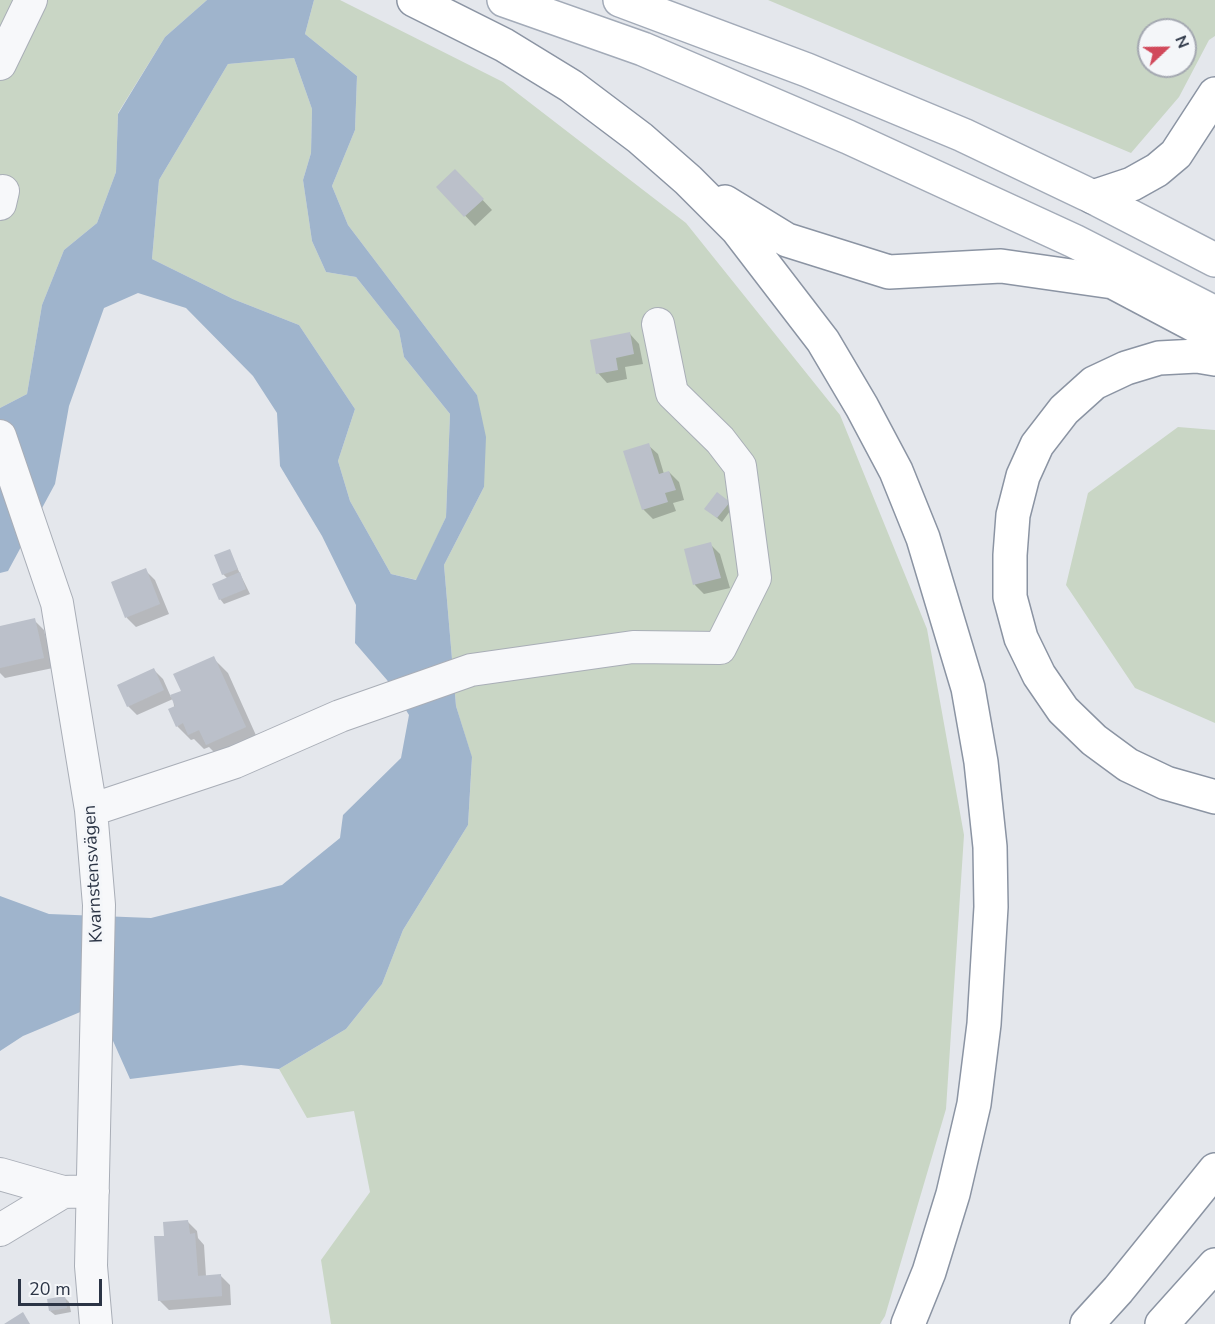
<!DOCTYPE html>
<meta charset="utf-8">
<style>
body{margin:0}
#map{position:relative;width:1215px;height:1324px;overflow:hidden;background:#e4e7ec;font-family:"Nunito Sans",sans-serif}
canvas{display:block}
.north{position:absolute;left:1137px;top:18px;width:60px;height:60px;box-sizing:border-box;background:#f4f6f9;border:2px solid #a4a8b1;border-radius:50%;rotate:68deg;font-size:16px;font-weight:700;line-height:24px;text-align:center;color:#2b3445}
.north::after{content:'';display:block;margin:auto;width:21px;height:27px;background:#d1495b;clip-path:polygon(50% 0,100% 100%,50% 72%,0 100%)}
.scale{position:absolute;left:18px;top:1279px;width:84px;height:27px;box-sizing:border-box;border:3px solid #2b3445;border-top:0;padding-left:8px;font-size:18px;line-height:21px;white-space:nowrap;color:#2b3445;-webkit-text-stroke:4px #f4f6f9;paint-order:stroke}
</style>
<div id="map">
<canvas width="1215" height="1324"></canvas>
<div class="north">N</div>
<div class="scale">20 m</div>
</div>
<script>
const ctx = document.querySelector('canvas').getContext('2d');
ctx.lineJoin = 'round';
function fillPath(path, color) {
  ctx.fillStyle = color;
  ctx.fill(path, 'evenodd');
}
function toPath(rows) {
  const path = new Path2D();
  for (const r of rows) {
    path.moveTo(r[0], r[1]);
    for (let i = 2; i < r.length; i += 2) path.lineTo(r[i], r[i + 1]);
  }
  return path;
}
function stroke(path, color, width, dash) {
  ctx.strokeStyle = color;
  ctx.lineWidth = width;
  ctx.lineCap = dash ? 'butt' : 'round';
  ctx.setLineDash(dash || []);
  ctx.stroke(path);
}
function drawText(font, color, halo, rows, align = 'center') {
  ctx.font = font + ' "Nunito Sans",sans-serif';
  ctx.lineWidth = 6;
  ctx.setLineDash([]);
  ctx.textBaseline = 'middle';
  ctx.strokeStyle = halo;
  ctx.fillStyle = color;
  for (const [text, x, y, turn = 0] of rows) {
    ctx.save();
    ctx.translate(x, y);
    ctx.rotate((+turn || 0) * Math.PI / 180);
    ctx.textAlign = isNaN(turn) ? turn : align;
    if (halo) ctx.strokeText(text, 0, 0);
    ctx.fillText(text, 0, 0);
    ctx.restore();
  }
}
const green = toPath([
 [0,0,207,0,165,37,118,113,116,172,97,223,64,250,42,305,27,394,0,408],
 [314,0,340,0,503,82,686,223,840,415,927,629,964,835,946,1109,885,1316,880,1324,331,1324,321,1260,370,1192,354,1111,307,1118,279,1069,346,1029,382,984,403,930,468,825,472,758,456,706,444,565,484,487,477,395,348,225,332,186,355,130,357,76,305,34],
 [768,0,1215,0,1215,36,1209,40,1179,97,1131,153],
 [1149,30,1185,30,1185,66,1149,66],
 [294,58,312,109,311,153,303,180,312,241,326,272,356,277,399,331,404,357,450,414,446,517,417,580,391,574,350,501,338,461,355,409,299,325,233,299,152,259,159,180,228,64],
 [1178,427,1215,430,1215,723,1135,688,1066,585,1088,493]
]);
const water = toPath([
 [207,0,314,0,305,34,357,76,355,130,332,186,348,225,477,395,486,437,484,487,444,565,456,706,472,757,468,825,403,930,382,984,346,1029,279,1069,241,1065,130,1079,97,1005,23,1036,0,1051,0,896,49,914,151,918,282,885,340,838,343,815,401,758,409,715,387,680,355,643,356,605,322,536,280,466,277,413,253,376,186,308,138,293,104,308,69,406,55,484,8,571,0,573,0,408,27,394,42,305,64,250,97,223,116,172,118,114,165,37],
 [294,58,312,109,311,153,303,180,312,241,326,272,356,277,399,331,404,357,450,414,446,517,416,580,391,574,350,501,338,461,355,409,299,325,233,299,152,259,159,180,228,64]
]);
const shadow = toPath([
 [465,181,492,210,475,226,438,187],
 [630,334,639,344,643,364,625,367,627,379,607,383,598,373],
 [648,445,658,454,664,474,669,472,679,482,684,500,673,503,676,511,653,519,643,509],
 [729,503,733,507,722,522,711,513],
 [710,544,720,554,730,588,704,594,695,585,686,550],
 [229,551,250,594,224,604,220,599,228,579,223,574],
 [145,570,155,580,169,614,136,627,127,618,113,583],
 [34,620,44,630,53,668,5,678,0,673,0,627],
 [213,658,228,673,259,742,221,759,209,747,204,749,194,739,191,740,177,726,173,699,137,715,128,706,154,670,163,679,171,697,183,692],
 [188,1222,197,1231,198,1238,204,1245,206,1276,220,1275,230,1285,231,1305,169,1310,159,1300,165,1237],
 [65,1298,69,1302,71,1312,55,1315,50,1311]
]);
const building = toPath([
 [455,169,484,199,464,217,436,187],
 [630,332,634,354,616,358,618,370,596,374,590,340],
 [649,443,659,474,669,471,676,490,665,493,668,502,642,510,623,451],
 [717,492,730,502,717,518,704,509],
 [711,542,721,578,693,585,684,549],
 [230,549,238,569,222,575,214,555],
 [146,568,160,604,125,618,111,582],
 [240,572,246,589,219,600,212,584],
 [35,618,44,658,0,668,0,626],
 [214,656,246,727,206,745,199,730,188,735,183,723,176,727,168,709,175,706,170,695,181,691,173,674],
 [154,668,164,690,127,707,117,685],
 [188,1220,190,1234,195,1233,198,1276,221,1274,222,1296,158,1301,154,1236,164,1236,163,1222],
 [65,1296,67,1308,49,1311,47,1299],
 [23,1312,30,1324,4,1324]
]);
const minor = toPath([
 [0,64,31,0],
 [0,204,3,191],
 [0,436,57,603,91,810,99,905,91,1266,96,1324],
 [91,810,235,762,340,716,471,670,633,647,720,648,755,578,740,466,720,440,672,393,658,324],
 [0,1174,63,1192],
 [0,1230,63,1192,93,1191]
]);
const major = toPath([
 [504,0,643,49,848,137,1074,241,1215,313],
 [620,0,807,70,963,135,1093,197,1215,260]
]);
const highway = toPath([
 [414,0,504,45,571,86,640,138,688,180,737,229,823,341,862,407,896,471,923,538,968,688,981,762,990,847,991,907,984,1024,974,1104,953,1194,929,1272,908,1324],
 [1093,197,1132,184,1157,170,1176,154,1215,94],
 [725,202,787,240,889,272,1001,266,1113,282,1215,336],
 [1215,359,1197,356,1159,358,1126,368,1094,383,1064,410,1037,445,1023,476,1013,515,1010,555,1010,597,1021,638,1039,675,1063,710,1094,740,1128,765,1166,783,1215,797],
 [1087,1324,1118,1290,1215,1170],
 [1162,1324,1215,1265]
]);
const streetNames = [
 ["Kvarnstensvägen",94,874,-93]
];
fillPath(green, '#c9d6c5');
fillPath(water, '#9fb4cc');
fillPath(shadow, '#0003');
fillPath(building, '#bbc0ca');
stroke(minor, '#a9aeb7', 34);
stroke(major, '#a3abb8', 36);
stroke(highway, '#8b94a3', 36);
stroke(minor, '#f7f8fa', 32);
stroke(major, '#fff', 33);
stroke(highway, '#fff', 33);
drawText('18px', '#2b3445', '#f4f6f9', streetNames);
</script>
